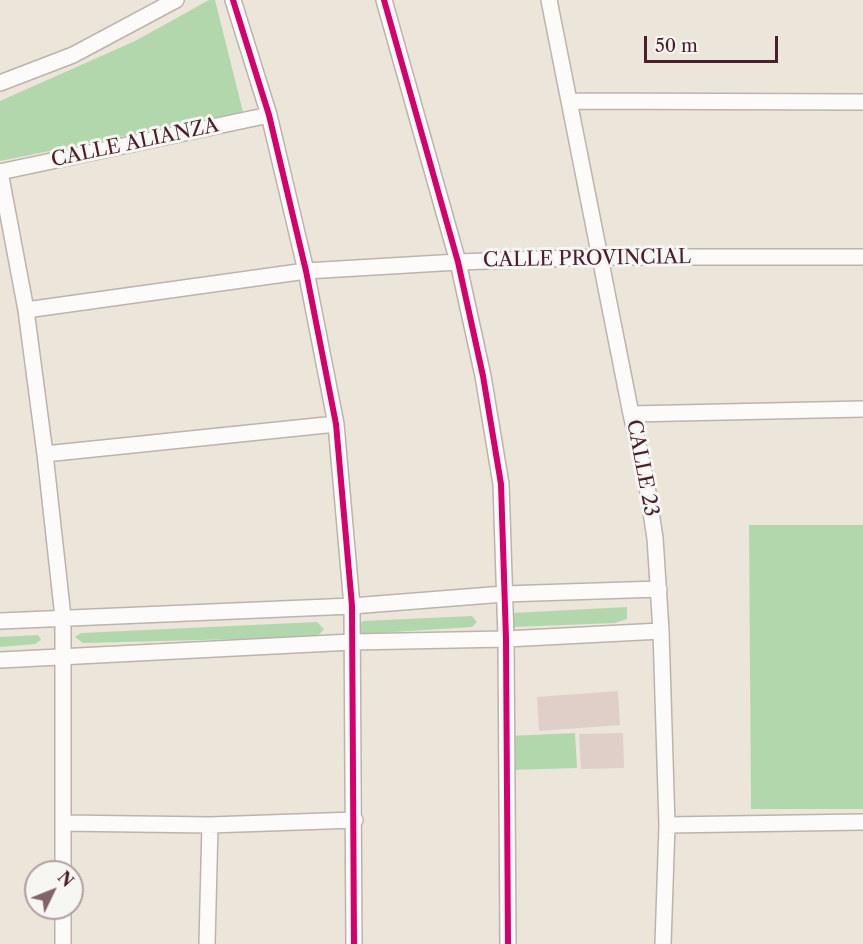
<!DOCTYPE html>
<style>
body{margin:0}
#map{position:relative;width:863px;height:944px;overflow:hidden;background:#ece5da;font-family:"Libre Caslon Text",serif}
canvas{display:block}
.north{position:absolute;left:24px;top:860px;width:60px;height:60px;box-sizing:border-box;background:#f6f6f2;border:2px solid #b1a0a2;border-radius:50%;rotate:47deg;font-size:16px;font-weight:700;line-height:24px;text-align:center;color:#4a1f2b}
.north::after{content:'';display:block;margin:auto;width:21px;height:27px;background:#836468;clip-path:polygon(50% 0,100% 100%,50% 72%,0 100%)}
.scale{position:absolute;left:644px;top:36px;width:134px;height:27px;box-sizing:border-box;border:3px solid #4a1f2b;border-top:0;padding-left:8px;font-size:18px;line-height:21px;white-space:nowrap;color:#4a1f2b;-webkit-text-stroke:4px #f6f6f2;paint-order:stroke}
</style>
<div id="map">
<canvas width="863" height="944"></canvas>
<div class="north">N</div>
<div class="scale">50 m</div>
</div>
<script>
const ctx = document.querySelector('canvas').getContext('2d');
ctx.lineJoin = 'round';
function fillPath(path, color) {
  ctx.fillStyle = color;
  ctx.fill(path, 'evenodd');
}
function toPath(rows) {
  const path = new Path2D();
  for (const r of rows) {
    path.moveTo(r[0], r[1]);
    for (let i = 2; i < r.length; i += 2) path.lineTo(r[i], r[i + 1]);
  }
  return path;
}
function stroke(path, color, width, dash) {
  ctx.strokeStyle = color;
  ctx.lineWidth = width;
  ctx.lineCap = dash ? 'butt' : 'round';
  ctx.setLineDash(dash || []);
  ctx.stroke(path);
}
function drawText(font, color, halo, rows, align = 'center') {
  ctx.font = font + ' "Libre Caslon Text",serif';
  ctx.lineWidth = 6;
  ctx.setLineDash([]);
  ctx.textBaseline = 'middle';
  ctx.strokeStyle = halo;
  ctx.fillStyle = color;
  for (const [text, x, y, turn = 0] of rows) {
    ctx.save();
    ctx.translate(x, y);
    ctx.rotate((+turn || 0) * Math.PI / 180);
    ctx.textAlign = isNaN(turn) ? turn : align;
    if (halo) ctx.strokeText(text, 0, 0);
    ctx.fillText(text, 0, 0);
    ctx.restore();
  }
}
const green = toPath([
 [209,0,215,0,243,112,0,161,0,101,135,41],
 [749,525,863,525,863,809,751,809],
 [627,607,627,619,615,623,513,627,513,613],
 [472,616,477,622,472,627,363,634,356,627,363,621],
 [317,622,324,629,317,637,83,643,75,637,81,633],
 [38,635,41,640,35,644,0,647,0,637],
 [575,733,577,768,510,770,509,736]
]);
const building = toPath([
 [618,691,620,725,539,731,537,697],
 [623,733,624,768,581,769,579,734]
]);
const street = toPath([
 [233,0,269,115,306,271,336,424,352,606,354,944],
 [384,0,458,262,483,376,501,484,506,639,508,944],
 [549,0,631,414,646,480,655,538,661,631,667,825,663,944],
 [0,83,73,55,176,0],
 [570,101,863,102],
 [0,172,26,310,45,454,63,617,63,872],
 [0,172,269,115],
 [26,310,306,271,458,262,600,257,863,257],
 [631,414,863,409],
 [45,454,336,424],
 [0,621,352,606,504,594,659,589],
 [0,660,352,642,506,639,661,631],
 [63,823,210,825,355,820],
 [667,825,863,822],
 [63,908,63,944],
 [207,944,210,825]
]);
const cycleway = toPath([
 [233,0,269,115,306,271,336,424,352,606,354,944],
 [384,0,458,262,483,376,501,484,506,639,508,944]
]);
const streetNames = [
 ["CALLE ALIANZA",135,143,-12],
 ["CALLE PROVINCIAL",587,259,-1],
 ["CALLE 23",642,468,79]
];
fillPath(green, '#b3d7ad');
fillPath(building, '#e0cfc9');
stroke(street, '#bcb3ad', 18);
stroke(street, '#fcfbf9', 15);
stroke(cycleway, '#d6006c', 6);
drawText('20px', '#4a1f2b', '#f6f6f2', streetNames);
</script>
